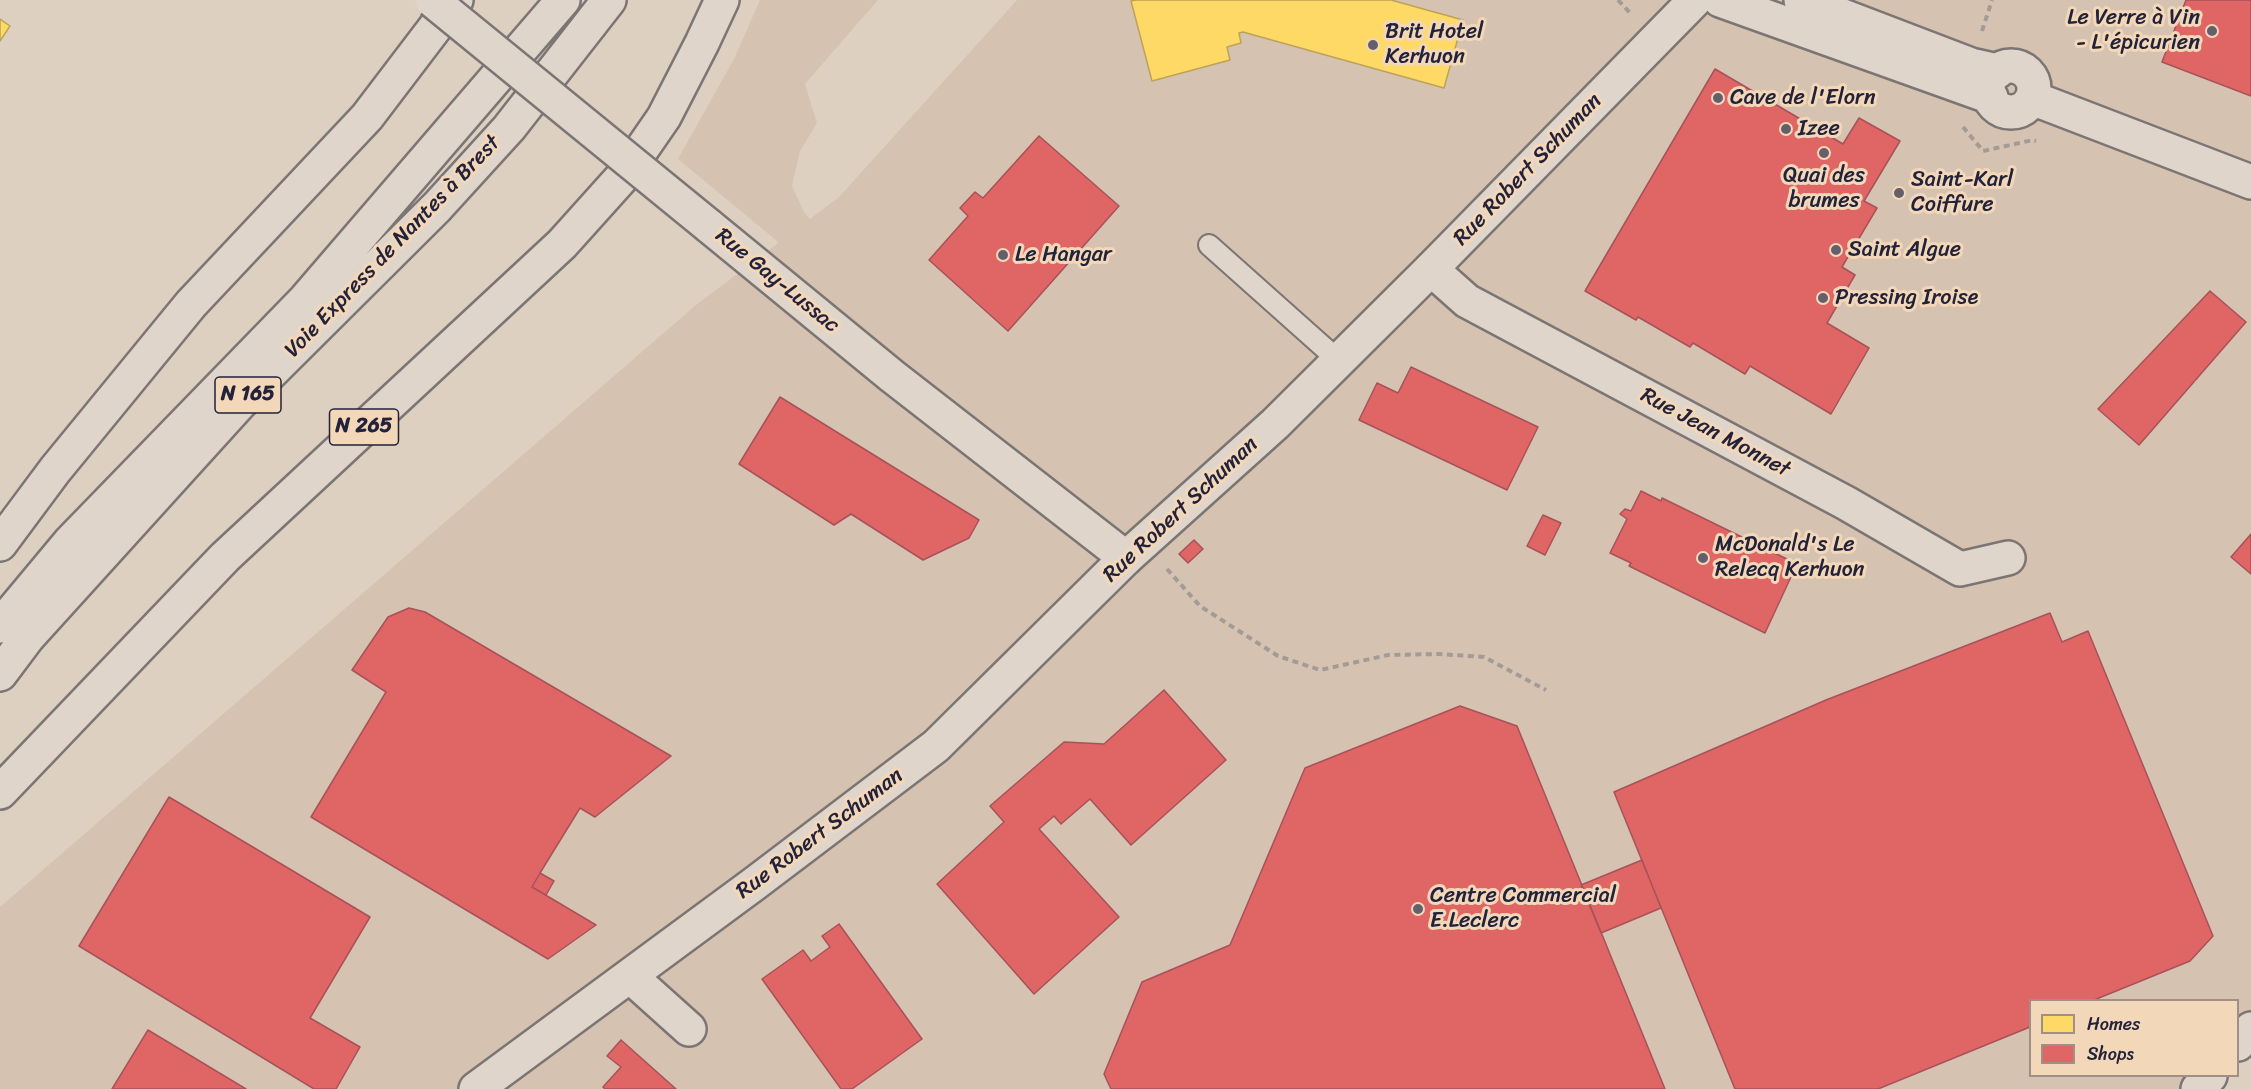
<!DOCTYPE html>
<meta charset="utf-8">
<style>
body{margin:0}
#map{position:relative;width:2251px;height:1089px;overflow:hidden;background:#ded0c1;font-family:Sriracha,sans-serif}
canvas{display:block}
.legend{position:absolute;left:2029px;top:999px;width:210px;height:78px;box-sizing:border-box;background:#f3d7b9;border:2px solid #9f8f87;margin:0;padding:8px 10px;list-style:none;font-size:18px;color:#22223b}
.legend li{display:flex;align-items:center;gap:12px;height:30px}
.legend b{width:30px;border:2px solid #9f8f87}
</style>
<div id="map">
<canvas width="2251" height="1089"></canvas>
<ul class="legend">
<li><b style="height:16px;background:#ffd966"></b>Homes</li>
<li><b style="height:16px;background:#e06666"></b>Shops</li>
</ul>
</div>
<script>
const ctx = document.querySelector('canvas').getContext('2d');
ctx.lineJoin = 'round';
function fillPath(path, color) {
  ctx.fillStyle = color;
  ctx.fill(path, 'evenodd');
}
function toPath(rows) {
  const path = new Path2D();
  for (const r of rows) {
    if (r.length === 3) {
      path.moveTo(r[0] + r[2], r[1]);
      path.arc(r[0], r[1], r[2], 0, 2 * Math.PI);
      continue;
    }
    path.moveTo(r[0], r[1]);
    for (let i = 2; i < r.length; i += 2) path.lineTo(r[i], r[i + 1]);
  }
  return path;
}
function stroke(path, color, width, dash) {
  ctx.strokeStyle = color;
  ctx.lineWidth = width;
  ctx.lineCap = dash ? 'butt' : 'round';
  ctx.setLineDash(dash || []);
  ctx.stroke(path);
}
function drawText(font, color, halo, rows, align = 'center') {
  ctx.font = font + ' Sriracha,sans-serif';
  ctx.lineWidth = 6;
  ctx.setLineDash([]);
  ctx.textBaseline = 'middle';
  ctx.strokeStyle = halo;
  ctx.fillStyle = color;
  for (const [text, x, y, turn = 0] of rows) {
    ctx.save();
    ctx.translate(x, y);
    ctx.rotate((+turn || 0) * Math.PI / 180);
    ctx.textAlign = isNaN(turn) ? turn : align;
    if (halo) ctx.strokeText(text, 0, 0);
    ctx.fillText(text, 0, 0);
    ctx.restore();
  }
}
const built = toPath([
 [1017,0,2251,0,2251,1049,2238,1062,2238,1000,2030,1000,2030,1076,2222,1076,2208,1089,0,1089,0,907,696,305,839,197]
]);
const green = toPath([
 [760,0,878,0,805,84,817,123,800,151,792,186,804,212,855,273,883,313,881,327,678,159,734,59]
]);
const homes = toPath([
 [1136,0,1391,0,1463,20,1444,88,1243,32,1239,33,1241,43,1227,47,1230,60,1152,81,1131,1,1136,0],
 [0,19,10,26,0,41,0,19]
]);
const shops = toPath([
 [2186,0,2251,0,2251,96,2162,62,2186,0],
 [1715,69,1843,144,1859,118,1900,141,1864,201,1877,208,1842,267,1855,275,1827,323,1869,348,1831,414,1750,366,1745,374,1693,343,1690,347,1638,317,1636,320,1585,291,1715,69],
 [1039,136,1119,206,1008,331,929,260,968,216,960,208,975,192,983,198,1039,136],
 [2210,291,2246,322,2139,445,2098,409,2210,291],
 [1411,367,1538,427,1507,490,1359,420,1377,383,1398,393,1411,367],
 [780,397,979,520,969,538,923,560,851,514,834,525,739,464,780,397],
 [1641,491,1661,501,1662,498,1797,564,1765,633,1629,566,1631,563,1610,553,1627,519,1620,514,1625,509,1631,511,1641,491],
 [1543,515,1561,523,1545,555,1527,546,1543,515],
 [2251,534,2251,574,2231,557,2251,534],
 [1194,540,1203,549,1188,563,1179,554,1194,540],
 [409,608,425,612,671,756,595,817,580,808,540,873,532,887,596,925,548,959,311,817,386,692,352,670,388,617,409,608],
 [2050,613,2062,642,2088,631,2213,936,2190,961,2094,1000,2030,1000,2030,1027,1878,1089,1735,1089,1614,792,1826,700,2050,613],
 [1164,690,1226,760,1131,845,1090,799,1061,824,1054,816,1039,829,1119,917,1034,994,937,884,1004,822,990,806,1064,742,1104,744,1164,690],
 [1460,706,1517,726,1665,1089,1111,1089,1104,1074,1142,982,1230,945,1305,768,1460,706],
 [169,797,370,917,310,1018,360,1047,336,1089,314,1089,79,946,169,797],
 [1642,860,1661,908,1601,933,1581,885,1642,860],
 [540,873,554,881,546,895,532,887,540,873],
 [839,924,922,1039,852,1089,841,1089,762,979,803,950,811,961,830,947,822,936,839,924],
 [148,1030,246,1089,112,1089,148,1030],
 [621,1040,676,1089,605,1089,603,1087,621,1067,607,1056,621,1040]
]);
const path = toPath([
 [1618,0,1632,15],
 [1982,31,1992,0],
 [1963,127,1983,151,2033,140,2036,141],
 [1167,569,1200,606,1278,656,1320,670,1388,655,1439,654,1484,657,1546,690]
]);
const lane = toPath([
 [1209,245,1338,360]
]);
const street = toPath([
 [1431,269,1467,301,1846,503,1960,569,2008,558],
 [630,976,689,1029],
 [476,1089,754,884,936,746,1126,558]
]);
const secondary = toPath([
 [1720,0,1991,97],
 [1801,0,1971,65,1998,71],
 [2011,89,23],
 [2032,98,2251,182],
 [709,226,892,376,1126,558,1275,424,1431,269,1695,0],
 [2238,1044,2251,1029],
 [2198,1089,2210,1076]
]);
const highway = toPath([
 [0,544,55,470,191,304,367,117,456,0],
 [0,626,70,542,305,300,563,0],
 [0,674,27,638,240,403,437,207,509,128,609,0],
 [0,792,225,557,562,244,624,175,664,117,702,43,722,0]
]);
const secondaryBridge = toPath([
 [432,0,709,226]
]);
const markers = [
 [2212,31,6,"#645f6a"],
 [1373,45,6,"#645f6a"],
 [1718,98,6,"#645f6a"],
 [1786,129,6,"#645f6a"],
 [1824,153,6,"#645f6a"],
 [1899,193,6,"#645f6a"],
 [1836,250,6,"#645f6a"],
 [1003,255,6,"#645f6a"],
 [1823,298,6,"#645f6a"],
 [1703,558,6,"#645f6a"],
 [1418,909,6,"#645f6a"]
];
const shields = [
 [248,395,66],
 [364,427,69]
];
const shieldNames = [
 ["N 165",248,395],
 ["N 265",364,427]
];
const poiNames = [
 ["Le Verre à Vin",2200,18,"right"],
 ["- L'épicurien",2200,43,"right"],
 ["Brit Hotel",1385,32],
 ["Kerhuon",1385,57],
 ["Cave de l'Elorn",1730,98],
 ["Izee",1798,129],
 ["Quai des",1824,176,"center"],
 ["brumes",1824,201,"center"],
 ["Saint-Karl",1911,180],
 ["Coiffure",1911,205],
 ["Saint Algue",1848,250],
 ["Le Hangar",1015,255],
 ["Pressing Iroise",1835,298],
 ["McDonald's Le",1715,545],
 ["Relecq Kerhuon",1715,570],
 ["Centre Commercial",1430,896],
 ["E.Leclerc",1430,921]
];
const streetNames = [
 ["Rue Robert Schuman",1528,170,-46],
 ["Voie Express de Nantes à Brest",393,247,-46],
 ["Rue Gay-Lussac",777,281,39],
 ["Rue Jean Monnet",1715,433,28],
 ["Rue Robert Schuman",1181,510,-43],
 ["Rue Robert Schuman",820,834,-37]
];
fillPath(built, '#d6c2b0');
fillPath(green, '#d5c2b0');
fillPath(homes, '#ffd966');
stroke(homes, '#bda259', 1.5);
fillPath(shops, '#e06666');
stroke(shops, '#a75259', 1.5);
stroke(lane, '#7b7573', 24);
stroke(street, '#7b7573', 38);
stroke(secondary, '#7b7573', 38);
stroke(highway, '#7b7573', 38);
stroke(path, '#a29b96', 4, [6, 4.5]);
stroke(lane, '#e0d5ca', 20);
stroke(street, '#e0d5ca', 33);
stroke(secondary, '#e0d5ca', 33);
stroke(highway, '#e0d5ca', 33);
stroke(secondaryBridge, '#7b7573', 38, []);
stroke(secondaryBridge, '#e0d5ca', 33);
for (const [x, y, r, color] of markers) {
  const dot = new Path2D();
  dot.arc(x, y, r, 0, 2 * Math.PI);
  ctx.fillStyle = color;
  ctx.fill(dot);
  stroke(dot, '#f3d7b9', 2);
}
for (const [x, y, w] of shields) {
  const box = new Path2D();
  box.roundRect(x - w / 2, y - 18, w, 36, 4.5);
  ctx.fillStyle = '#f3d7b9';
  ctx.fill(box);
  stroke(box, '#22223b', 1.5);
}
drawText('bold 21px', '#22223b', null, shieldNames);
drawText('22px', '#22223b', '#f3d7b9', poiNames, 'left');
drawText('22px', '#22223b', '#f3d7b9', streetNames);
</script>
